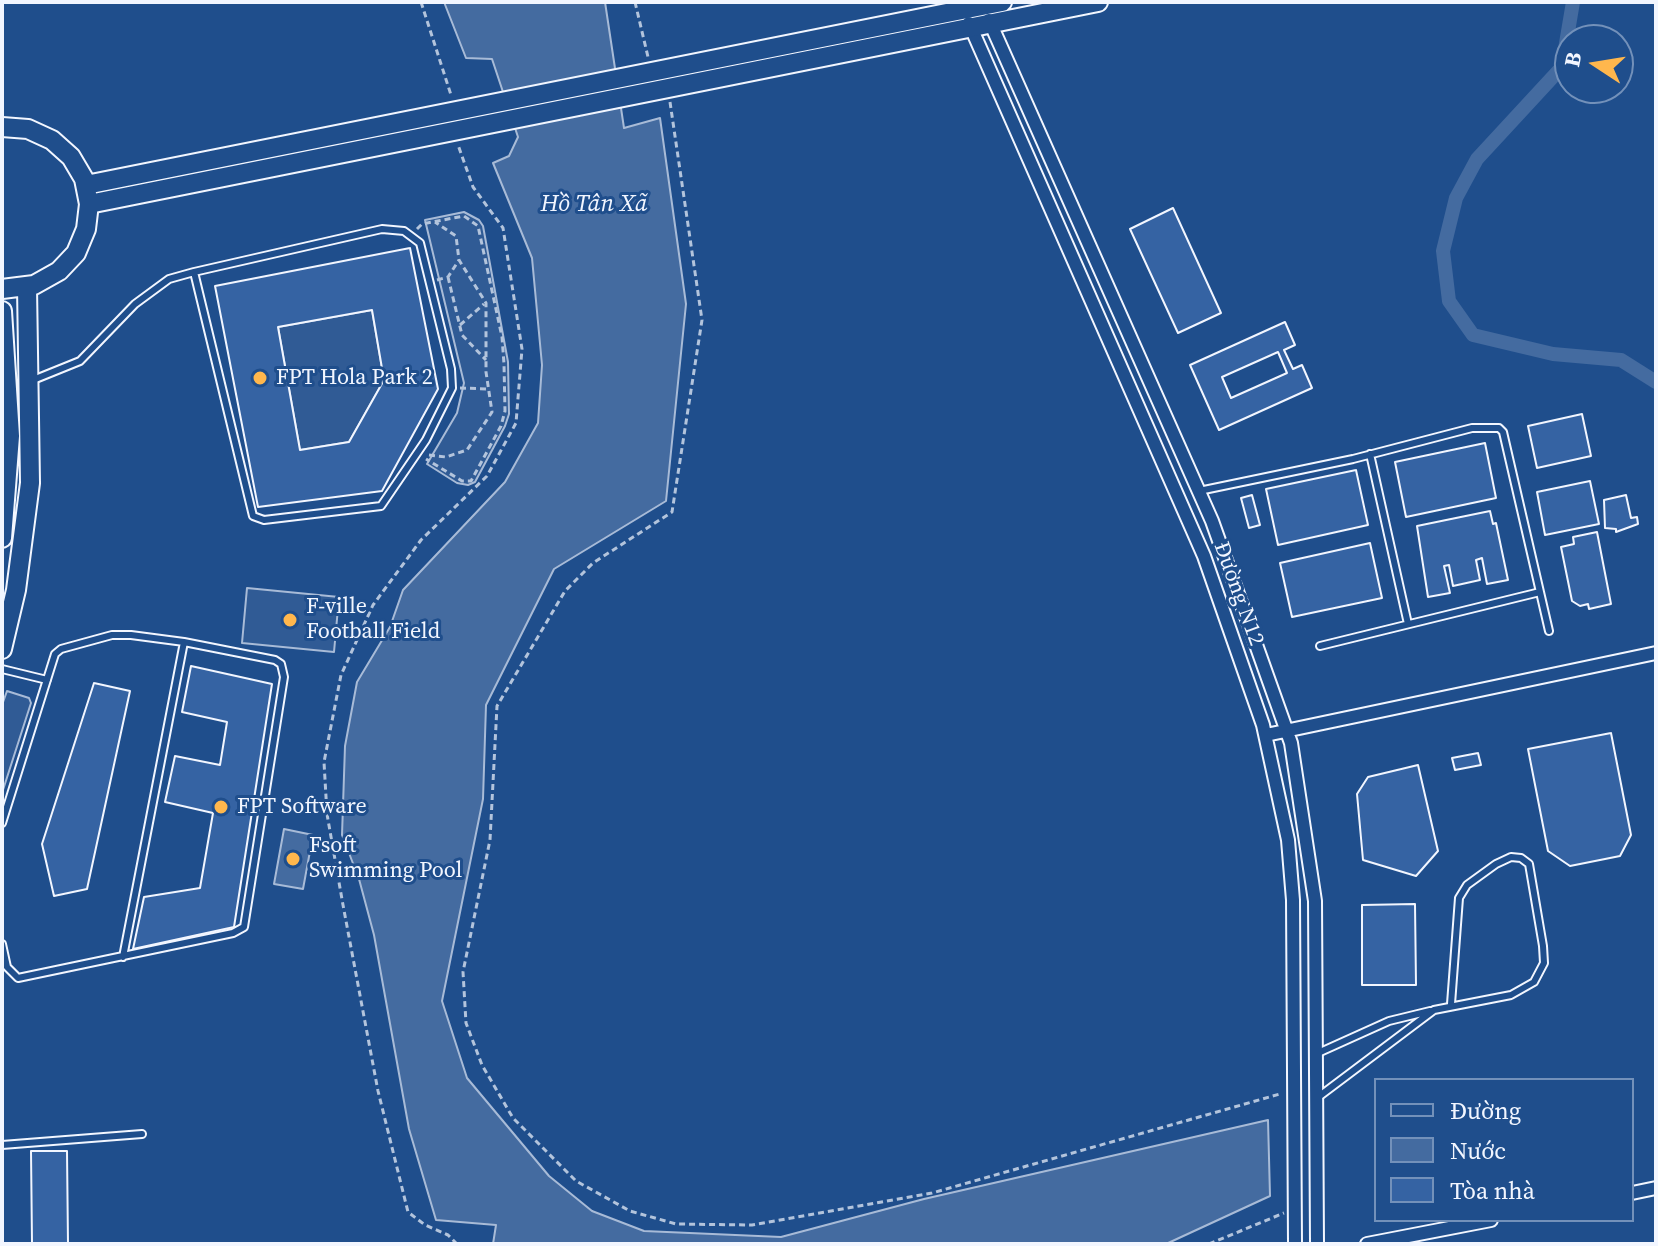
<!DOCTYPE html>
<meta charset="utf-8">
<style>
body{margin:0}
#map{position:relative;width:1658px;height:1246px;overflow:hidden;background:#1f4e8c;font-family:"Source Serif 4",serif}
canvas{display:block}
.frame{position:absolute;inset:0;border:4px solid #f2f6ff;pointer-events:none}
.legend{position:absolute;left:1374px;top:1078px;width:260px;height:144px;box-sizing:border-box;background:#1f4e8c;border:2px solid #7391ba;margin:0;padding:10px 14px;list-style:none;font-size:24px;color:#f2f6ff}
.legend li{display:flex;align-items:center;gap:16px;height:40px}
.legend b{width:40px;border:2px solid #7391ba}
.north{position:absolute;left:1554px;top:24px;width:80px;height:80px;box-sizing:border-box;background:#1f4e8c;border:2px solid #7391ba;border-radius:50%;rotate:282deg;font-size:22px;font-weight:700;line-height:32px;text-align:center;color:#f2f6ff}
.north::after{content:'';display:block;margin:auto;width:28px;height:36px;background:#ffb74d;clip-path:polygon(50% 0,100% 100%,50% 72%,0 100%)}
</style>
<div id="map">
<canvas width="1658" height="1246"></canvas>
<div class="frame"></div>
<ul class="legend">
<li><b style="height:10px;background:#1f4e8c"></b>Đường</li>
<li><b style="height:22px;background:#446ba0"></b>Nước</li>
<li><b style="height:22px;background:#3563a3"></b>Tòa nhà</li>
</ul>
<div class="north">B</div>
</div>
<script>
const ctx = document.querySelector('canvas').getContext('2d');
ctx.lineJoin = 'round';
function fillPath(path, color) {
  ctx.fillStyle = color;
  ctx.fill(path, 'evenodd');
}
function toPath(rows) {
  const path = new Path2D();
  for (const r of rows) {
    path.moveTo(r[0], r[1]);
    for (let i = 2; i < r.length; i += 2) path.lineTo(r[i], r[i + 1]);
  }
  return path;
}
function stroke(path, color, width, dash) {
  ctx.strokeStyle = color;
  ctx.lineWidth = width;
  ctx.lineCap = dash ? 'butt' : 'round';
  ctx.setLineDash(dash || []);
  ctx.stroke(path);
}
function drawText(font, color, halo, rows, align = 'center') {
  ctx.font = font + ' "Source Serif 4",serif';
  ctx.lineWidth = 6;
  ctx.setLineDash([]);
  ctx.textBaseline = 'middle';
  ctx.strokeStyle = halo;
  ctx.fillStyle = color;
  for (const [text, x, y, turn = 0] of rows) {
    ctx.save();
    ctx.translate(x, y);
    ctx.rotate((+turn || 0) * Math.PI / 180);
    ctx.textAlign = isNaN(turn) ? turn : align;
    if (halo) ctx.strokeText(text, 0, 0);
    ctx.fillText(text, 0, 0);
    ctx.restore();
  }
}
const built = toPath([
 [464,212,479,220,483,226,508,362,509,414,505,426,475,482,468,485,457,483,427,464,457,413,464,383,425,220,464,212],
 [372,310,384,380,349,442,300,450,278,327,372,310],
 [247,588,339,597,334,652,242,643,247,588],
 [7,691,29,698,31,703,2,793,2,705,7,691]
]);
const water = toPath([
 [444,2,605,2,624,128,660,118,686,304,666,501,554,569,486,705,483,799,442,1001,467,1078,549,1176,592,1211,644,1231,781,1237,924,1199,1268,1120,1270,1196,1166,1244,493,1244,496,1225,436,1220,409,1129,374,935,359,879,342,835,345,746,357,682,390,627,403,590,505,482,538,423,542,365,532,258,493,163,509,156,518,137,492,59,466,58,444,2],
 [284,829,313,835,303,889,274,884,284,829]
]);
const canal = toPath([
 [1573,2,1562,67,1477,159,1456,198,1443,251,1449,301,1473,335,1553,354,1621,360,1656,382]
]);
const building = toPath([
 [1173,208,1221,313,1178,333,1130,229,1173,208],
 [410,248,438,389,382,491,258,507,215,286,410,248],
 [372,310,384,380,349,442,300,450,278,327,372,310],
 [1285,322,1295,345,1284,350,1293,369,1302,365,1312,388,1219,430,1190,365,1285,322],
 [1278,352,1287,373,1231,398,1222,377,1278,352],
 [1582,414,1591,456,1537,468,1528,426,1582,414],
 [1485,443,1496,498,1406,517,1395,462,1485,443],
 [1356,470,1368,525,1278,545,1266,489,1356,470],
 [1590,481,1599,524,1545,535,1537,492,1590,481],
 [1252,495,1260,525,1249,528,1241,498,1252,495],
 [1626,495,1631,518,1637,517,1638,524,1616,532,1616,529,1605,528,1604,500,1626,495],
 [1490,511,1493,524,1496,523,1508,580,1487,584,1482,558,1476,560,1480,580,1453,586,1449,565,1444,566,1450,593,1428,597,1417,526,1490,511],
 [1597,532,1611,604,1589,609,1588,604,1580,606,1572,601,1561,547,1574,544,1573,537,1597,532],
 [1370,543,1382,598,1292,617,1280,563,1370,543],
 [191,666,272,684,234,927,133,949,144,897,200,888,213,813,165,802,175,756,220,765,227,722,182,712,191,666],
 [94,683,130,691,87,889,54,896,42,844,94,683],
 [1611,733,1631,835,1620,856,1570,866,1548,851,1528,749,1611,733],
 [1478,753,1481,765,1455,770,1452,758,1478,753],
 [1418,765,1438,851,1416,876,1363,860,1357,794,1368,777,1418,765],
 [1415,904,1416,985,1362,985,1362,905,1415,904],
 [31,1151,67,1151,68,1244,32,1244,31,1151]
]);
const path = toPath([
 [421,2,451,95],
 [635,2,648,57],
 [670,102,702,320,672,512,593,563,565,591,497,706,490,840,463,972,466,1023,482,1065,513,1118,576,1181,630,1211,676,1224,752,1225,932,1193,1280,1094],
 [417,229,422,224,464,216,478,226,502,337,504,364,505,411,501,426,471,481,462,481,426,459],
 [448,277,462,335,486,360],
 [437,280,448,277,459,260],
 [460,325,484,304],
 [460,388,488,389],
 [429,455,446,457,467,450,492,412,486,372,486,303,459,260,456,236,435,222],
 [457,1244,448,1235,425,1225,408,1212,378,1091,343,905,327,814,324,762,341,675,373,605,421,540,487,476,516,423,522,349,503,228,473,187,458,145],
 [1209,1244,1284,1213]
]);
const lane = toPath([
 [33,380,80,361,135,304,169,279,194,272,382,229,404,231,420,243,451,369,452,388,426,440,381,506,264,520,253,516,194,272],
 [1370,454,1408,624],
 [1199,491,1353,459,1472,428,1499,428,1503,432,1549,631],
 [1320,646,1540,592],
 [2,669,47,680],
 [2,823,55,654,61,649,112,635,131,635,184,642,275,660,281,664,284,677,244,927,233,933,18,978,7,967,2,944],
 [123,957,184,642],
 [1318,1053,1389,1021,1430,1011],
 [1317,1098,1434,1010,1511,995,1534,982,1544,963,1543,946,1529,864,1521,858,1511,857,1496,864,1467,885,1459,898,1451,1004],
 [2,1145,142,1134]
]);
const street = toPath([
 [989,20,1212,521,1291,743,1315,901,1317,1244],
 [969,23,1204,556,1263,725,1288,840,1293,900,1295,1244],
 [1266,735,1656,653],
 [1632,1193,1656,1188],
 [1367,1244,1491,1220]
]);
const secondary = toPath([
 [2,127,28,129,52,140,71,157,84,179,89,204,86,229,76,253,59,271,34,285,2,289],
 [86,185,1002,2],
 [89,204,1098,2],
 [2,311,10,436,2,538],
 [2,649,16,590,30,483,27,287]
]);
const markers = [
 [260,378,8,"#ffb74d"],
 [290,620,8,"#ffb74d"],
 [221,807,8,"#ffb74d"],
 [293,859,8,"#ffb74d"]
];
const poiNames = [
 ["FPT Hola Park 2",276,378],
 ["F-ville",306,607],
 ["Football Field",306,632],
 ["FPT Software",237,807],
 ["Fsoft",309,846],
 ["Swimming Pool",309,871]
];
const streetNames = [
 ["Đường N12",1238,594,70]
];
const waterNames = [
 ["Hồ Tân Xã",594,205]
];
fillPath(built, '#305b95');
stroke(built, '#a8bbd7', 2);
fillPath(water, '#446ba0');
stroke(water, '#a8bbd7', 2);
stroke(canal, '#446ba0', 14);
fillPath(building, '#3563a3');
stroke(building, '#f2f6ff', 2);
stroke(lane, '#f2f6ff', 10);
stroke(street, '#f2f6ff', 16);
stroke(secondary, '#f2f6ff', 22);
stroke(path, '#b3c4dc', 3, [6, 4]);
stroke(lane, '#1f4e8c', 6);
stroke(street, '#1f4e8c', 12);
stroke(secondary, '#1f4e8c', 18);
for (const [x, y, r, color] of markers) {
  const dot = new Path2D();
  dot.arc(x, y, r, 0, 2 * Math.PI);
  ctx.fillStyle = color;
  ctx.fill(dot);
  stroke(dot, '#1f4e8c', 3);
}
drawText('22px', '#f2f6ff', '#1f4e8c', poiNames, 'left');
drawText('22px', '#f2f6ff', '#1f4e8c', streetNames);
drawText('italic 24px', '#f2f6ff', '#1f4e8c', waterNames);
</script>
